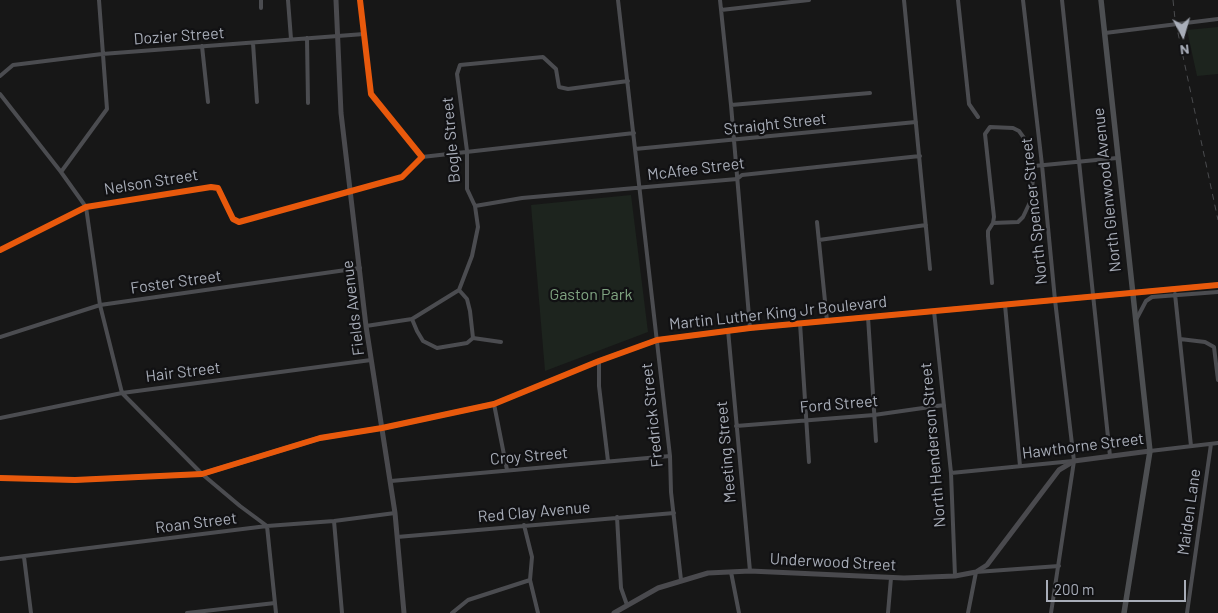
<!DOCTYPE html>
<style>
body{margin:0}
#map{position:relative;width:1218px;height:613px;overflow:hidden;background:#171717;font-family:Barlow,sans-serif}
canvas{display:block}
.north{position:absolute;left:1158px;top:10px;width:50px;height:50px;-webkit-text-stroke:4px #111113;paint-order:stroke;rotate:174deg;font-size:14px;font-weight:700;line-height:20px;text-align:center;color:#a8adb8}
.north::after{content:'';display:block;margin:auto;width:18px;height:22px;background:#a8adb8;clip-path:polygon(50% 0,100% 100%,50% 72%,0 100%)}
.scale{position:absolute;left:1046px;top:580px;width:140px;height:22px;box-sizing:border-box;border:2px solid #a8adb8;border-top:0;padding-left:6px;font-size:15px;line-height:18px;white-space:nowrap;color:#a8adb8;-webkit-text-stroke:4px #111113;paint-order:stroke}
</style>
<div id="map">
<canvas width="1218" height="613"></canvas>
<div class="north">N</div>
<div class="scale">200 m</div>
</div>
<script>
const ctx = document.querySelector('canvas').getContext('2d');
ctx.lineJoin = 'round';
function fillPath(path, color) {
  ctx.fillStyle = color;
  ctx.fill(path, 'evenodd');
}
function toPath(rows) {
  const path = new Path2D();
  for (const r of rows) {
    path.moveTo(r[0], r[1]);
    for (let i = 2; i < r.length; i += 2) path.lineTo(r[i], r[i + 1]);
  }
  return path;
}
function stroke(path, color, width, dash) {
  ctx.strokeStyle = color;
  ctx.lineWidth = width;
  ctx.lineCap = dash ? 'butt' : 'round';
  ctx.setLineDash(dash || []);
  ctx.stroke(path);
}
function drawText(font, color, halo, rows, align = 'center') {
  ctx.font = font + ' Barlow,sans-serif';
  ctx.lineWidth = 4.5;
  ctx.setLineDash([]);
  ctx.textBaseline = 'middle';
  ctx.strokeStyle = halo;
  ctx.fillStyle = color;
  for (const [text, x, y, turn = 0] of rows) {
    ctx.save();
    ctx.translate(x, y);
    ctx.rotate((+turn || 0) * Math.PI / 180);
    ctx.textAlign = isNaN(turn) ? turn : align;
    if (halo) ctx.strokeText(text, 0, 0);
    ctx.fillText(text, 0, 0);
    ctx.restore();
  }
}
const green = toPath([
 [1218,27,1218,74,1197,76,1187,30],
 [631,195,648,332,545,371,531,205]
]);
const street = toPath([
 [261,0,261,8],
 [288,0,291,39],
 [618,0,670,456,671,492,681,580],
 [720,0,731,105,750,328],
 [904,0,930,269],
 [958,0,969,104,978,117],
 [1023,0,1042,165,1055,300,1074,461,1051,613],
 [1062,0,1110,456],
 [721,10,809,0],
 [1105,33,1218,19],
 [307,38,308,103],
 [253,43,257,102],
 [202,46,208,102],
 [0,76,13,65,102,54,364,34],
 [0,94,61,172,86,207,100,305,122,393,202,474,240,506,267,526,276,613],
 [731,105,870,93],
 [635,149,916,122],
 [422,157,634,133],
 [1034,166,1117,158],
 [61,172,107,109,99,0],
 [475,206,522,198,737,179,742,175,920,156],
 [817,222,827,321],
 [819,240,926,225],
 [0,250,86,207,211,187,218,188,233,219,239,222,402,177,422,157,371,94,360,0],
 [992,283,988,236,988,231,993,223,994,217,985,134,990,127,1013,128,1019,131,1024,138,1034,166,1031,200,1023,217,1018,222,993,223],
 [459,290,472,256,478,227,475,206,467,189,467,151,457,74,460,65,543,57,556,69,559,87,568,89,628,81],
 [459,290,467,299,470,311,473,338],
 [1175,294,1191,446],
 [1005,305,1020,466],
 [934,311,951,473,955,576],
 [868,317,876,441],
 [412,319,417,331,423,341,437,348,467,343,473,338],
 [1136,320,1146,301,1152,297,1218,292],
 [800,323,809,462],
 [366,326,412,319,459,290],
 [728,330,750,571],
 [0,337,100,305,360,268],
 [473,338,501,342],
 [1180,339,1205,342,1214,347,1218,380],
 [599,361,599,386,608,461],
 [494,404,507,470],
 [0,418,122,393,371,360],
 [736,426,874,415,944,405],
 [1150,451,1218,443],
 [951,473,1073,461],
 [391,481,670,456],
 [617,517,621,588,627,605],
 [334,521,342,613],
 [524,525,532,557,530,580],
 [397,537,674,513],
 [24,557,31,613],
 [0,559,267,526,334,521,395,513],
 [731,572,739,613],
 [187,613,275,603],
 [452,613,468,600,530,580,538,613],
 [888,613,891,578],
 [968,613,976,572,1059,566],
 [1187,613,1211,444]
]);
const secondary = toPath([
 [336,0,341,113,366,326,395,513,404,613],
 [0,478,75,480,202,474,320,438,382,428,494,404,599,361,657,340,750,328,1218,285],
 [614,613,658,588,708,573,750,571,904,578,955,576,976,572,987,565,1059,470,1074,461,1150,451]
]);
const primary = toPath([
 [1101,0,1150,451,1124,613]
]);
const rail = toPath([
 [1173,0,1175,19,1218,220]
]);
const cycleway = toPath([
 [0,250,86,207,211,187,218,188,233,219,239,222,402,177,422,157,371,94,360,0],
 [0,478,75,480,202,474,320,438,382,428,494,404,599,361,657,340,750,328,1218,285]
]);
const streetNames = [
 ["Dozier Street",179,36,-4],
 ["Straight Street",775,124,-6],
 ["Bogle Street",451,140,-95],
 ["McAfee Street",696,169,-7],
 ["Nelson Street",151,182,-9],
 ["North Glenwood Avenue",1107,190,-96],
 ["North Spencer Street",1034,211,-96],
 ["Foster Street",176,282,-8],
 ["Fields Avenue",353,308,-97],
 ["Martin Luther King Jr Boulevard",778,313,-6],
 ["Hair Street",183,372,-7],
 ["Ford Street",839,404,-5],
 ["Fredrick Street",652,415,-96],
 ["North Henderson Street",933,445,-95],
 ["Hawthorne Street",1083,446,-7],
 ["Meeting Street",726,452,-95],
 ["Croy Street",529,456,-5],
 ["Red Clay Avenue",534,512,-5],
 ["Maiden Lane",1189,512,-82],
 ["Roan Street",196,523,-7],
 ["Underwood Street",833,562,3]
];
const parkNames = [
 ["Gaston Park",591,295]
];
fillPath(green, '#1d241e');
stroke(street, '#4b4c50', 4);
stroke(secondary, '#4a4a4e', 5);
stroke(primary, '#4d4f52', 5.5);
stroke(rail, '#4b4c4f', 1, [6, 5]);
stroke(cycleway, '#e8590c', 6);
drawText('16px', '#a8adb8', '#111113', streetNames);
drawText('16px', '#7fa381', '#111113', parkNames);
</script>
